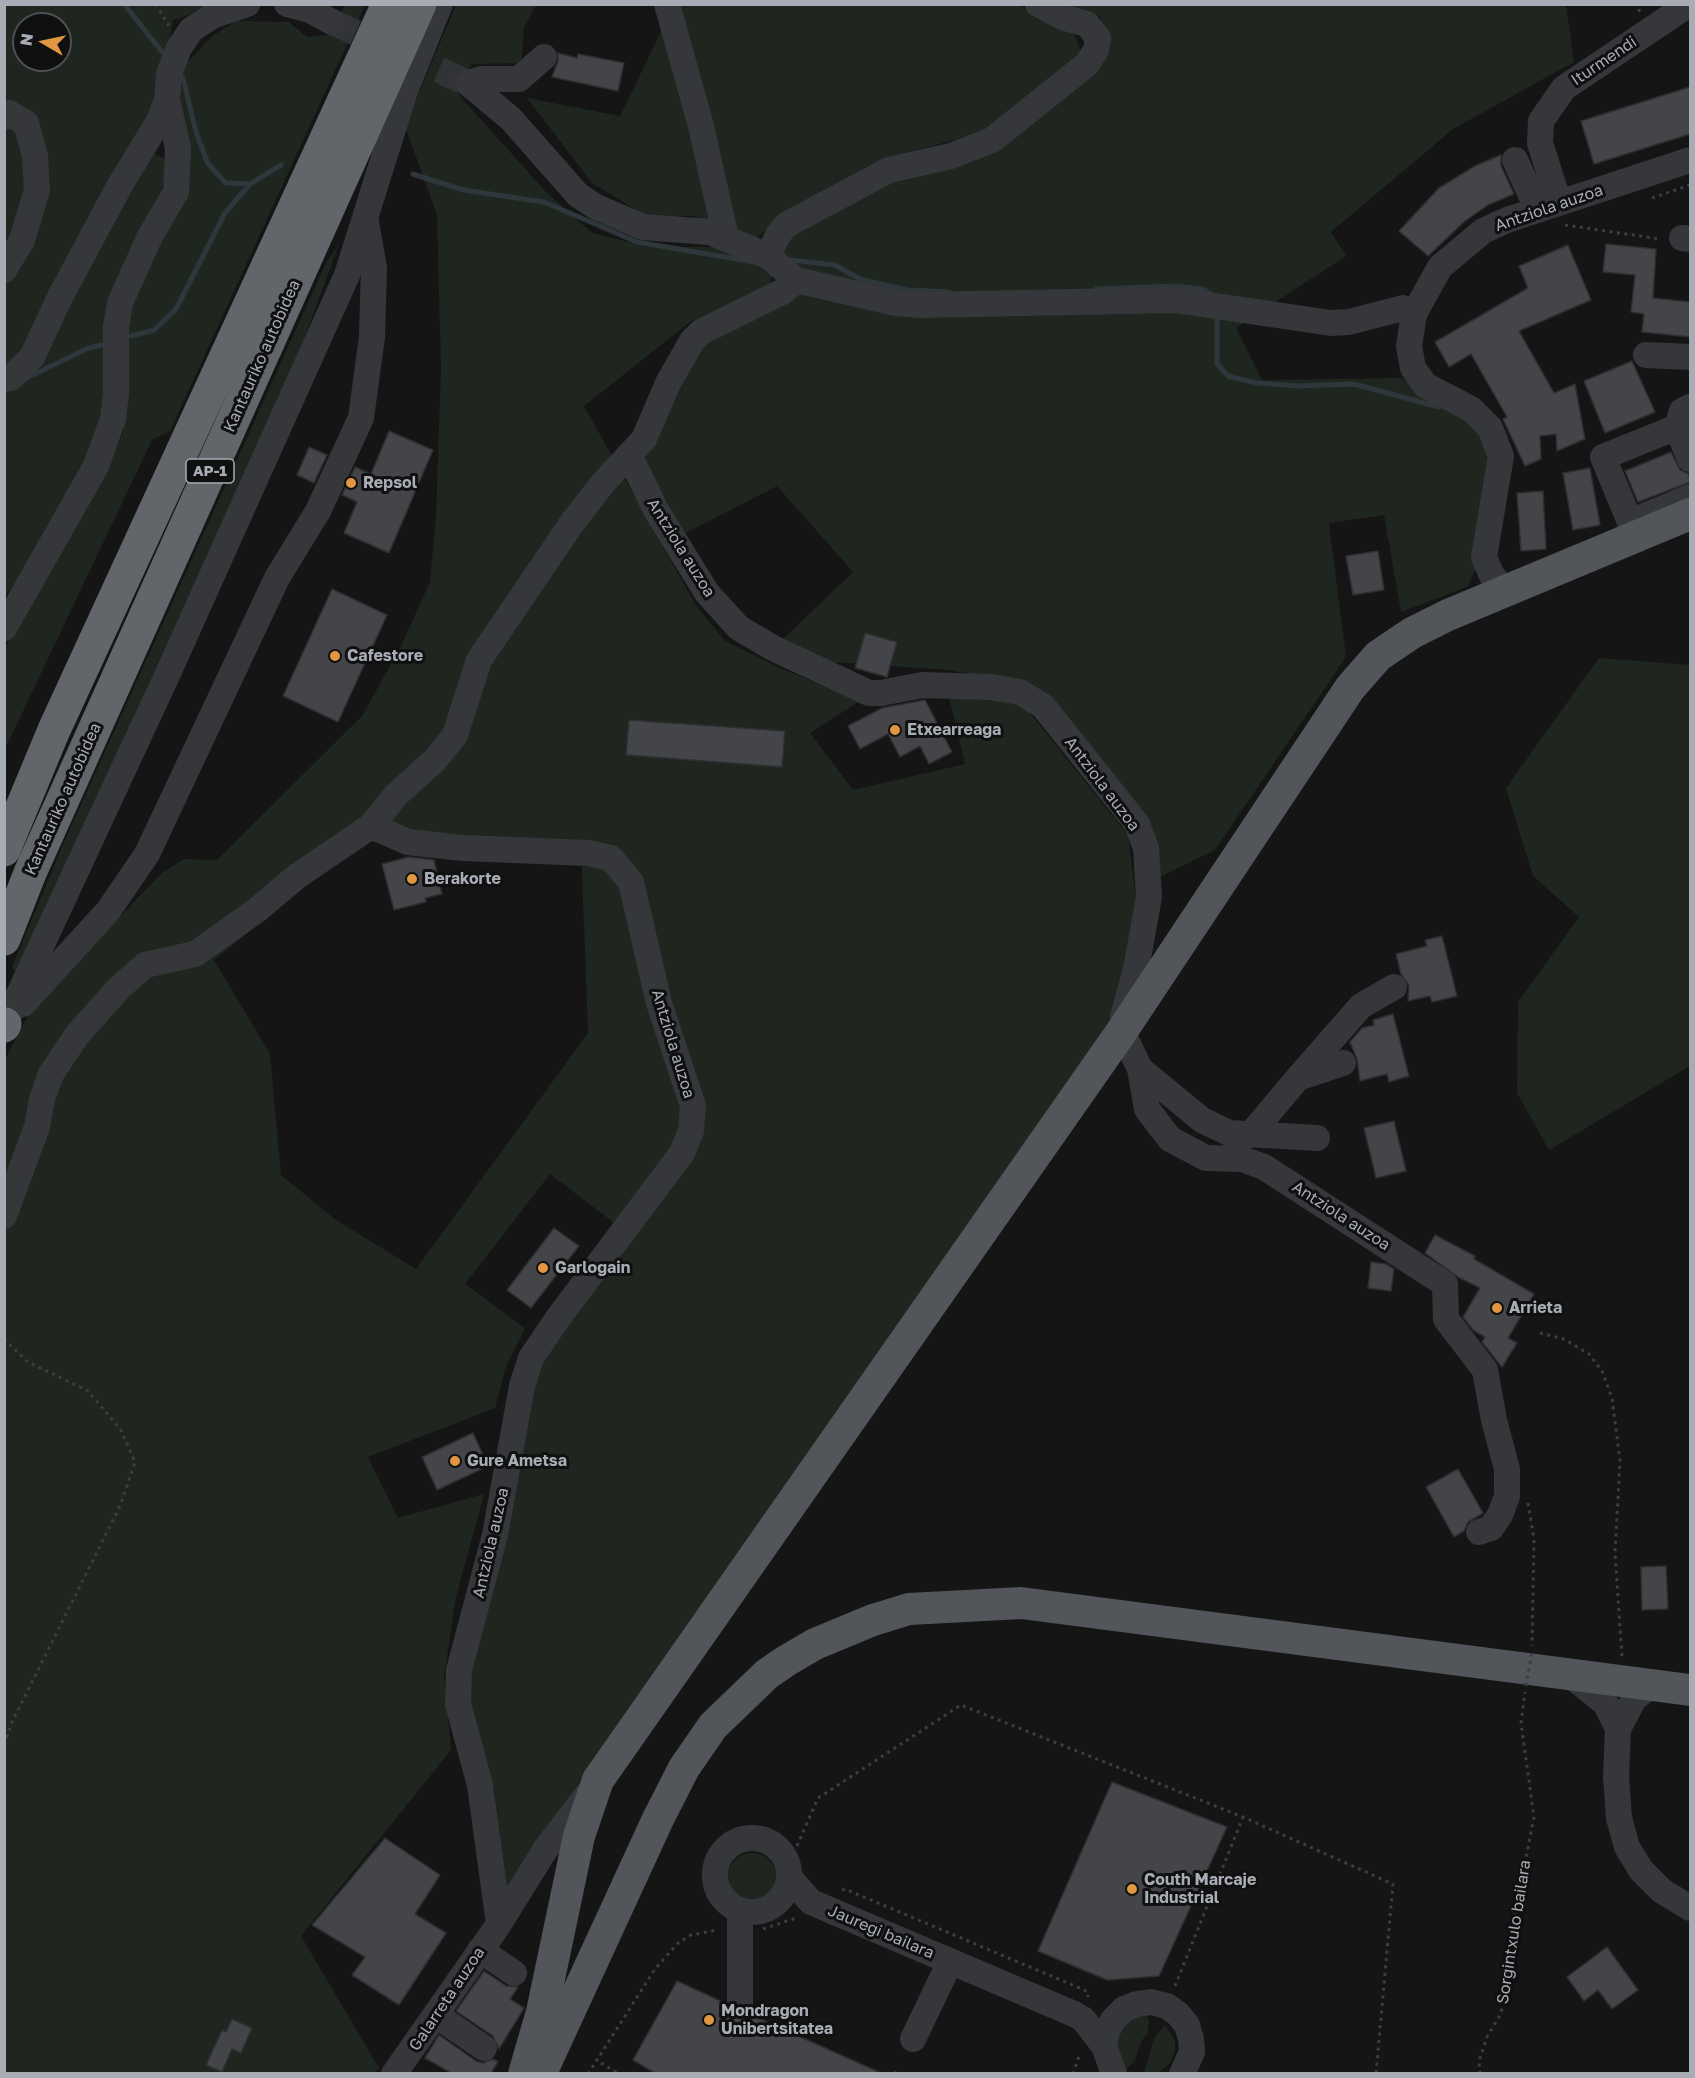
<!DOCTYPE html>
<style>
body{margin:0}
#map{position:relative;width:1695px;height:2078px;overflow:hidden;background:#151516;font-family:"Golos Text",sans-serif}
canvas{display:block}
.frame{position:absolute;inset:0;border:6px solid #a8adb5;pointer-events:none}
.north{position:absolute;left:12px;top:12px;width:60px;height:60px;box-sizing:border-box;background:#101011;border:2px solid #4d4f53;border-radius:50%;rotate:279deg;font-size:16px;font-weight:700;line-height:24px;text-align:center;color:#a8adb5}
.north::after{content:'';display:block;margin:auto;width:21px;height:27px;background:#e19742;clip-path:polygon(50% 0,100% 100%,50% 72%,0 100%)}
</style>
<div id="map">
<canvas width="1695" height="2078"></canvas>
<div class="frame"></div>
<div class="north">N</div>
</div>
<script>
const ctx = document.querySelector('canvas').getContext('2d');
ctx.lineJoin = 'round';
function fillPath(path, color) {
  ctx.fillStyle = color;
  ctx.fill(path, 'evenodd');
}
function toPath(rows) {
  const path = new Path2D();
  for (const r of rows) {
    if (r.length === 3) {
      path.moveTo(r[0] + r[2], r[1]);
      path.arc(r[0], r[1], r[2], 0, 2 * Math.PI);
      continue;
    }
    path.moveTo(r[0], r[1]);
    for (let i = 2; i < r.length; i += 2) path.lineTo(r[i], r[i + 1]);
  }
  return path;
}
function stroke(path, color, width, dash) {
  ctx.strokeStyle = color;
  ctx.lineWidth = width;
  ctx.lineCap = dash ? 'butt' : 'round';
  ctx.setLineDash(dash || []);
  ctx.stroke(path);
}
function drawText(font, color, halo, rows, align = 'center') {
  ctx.font = font + ' "Golos Text",sans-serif';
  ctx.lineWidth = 6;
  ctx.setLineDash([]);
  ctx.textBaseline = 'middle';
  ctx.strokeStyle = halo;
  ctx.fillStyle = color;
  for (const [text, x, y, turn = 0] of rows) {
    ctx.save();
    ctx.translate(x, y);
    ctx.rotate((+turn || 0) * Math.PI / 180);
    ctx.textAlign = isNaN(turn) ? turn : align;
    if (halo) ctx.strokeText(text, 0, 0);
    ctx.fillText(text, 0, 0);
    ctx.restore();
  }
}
const green = toPath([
 [5,5,205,5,187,16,173,20,168,50,144,130,149,151,168,160,162,191,119,279,105,415,92,451,23,572,5,596],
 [24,24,60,24,60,60,24,60],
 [344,5,365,5,170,431,152,440,5,749,5,648,104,475,123,433,125,326,135,283,168,223,174,92,184,66,211,37,236,21,289,22,307,37,330,35],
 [456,5,536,5,524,27,521,63,471,64,459,95,546,192,592,233,649,247,718,247,772,272,770,288,690,322,584,406,695,604,725,641,780,668,860,701,810,733,853,790,965,764,948,693,994,697,1026,708,1128,835,1136,899,1116,1011,938,1274,506,1888,494,1788,466,1710,467,1667,528,1396,549,1350,689,1157,680,1125,671,1154,617,1225,550,1174,465,1284,525,1328,506,1367,495,1408,368,1457,398,1518,484,1494,456,1597,444,1677,451,1750,301,1936,379,2068,373,2074,5,2074,5,1059,32,1008,163,872,184,859,217,860,362,716,401,646,430,582,436,516,441,368,437,215,405,126],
 [385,823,407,834,581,844,588,1033,416,1269,336,1220,281,1175,270,1054,214,960],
 [674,5,1019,5,1074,34,1081,51,1072,67,986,132,885,158,779,219,755,239,694,216,648,217,592,183,527,98,620,116],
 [1054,5,1566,5,1574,62,1453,129,1331,232,1346,256,1236,328,1262,380,1402,378,1482,428,1493,456,1477,567,1467,587,1401,612,1384,515,1329,523,1346,657,1215,850,1160,877,1148,821,1039,688,950,670,832,662,781,641,853,572,777,486,684,534,641,457,693,353,728,326,801,292,780,254,791,232,892,179,992,152,1104,37,1100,16],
 [339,244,300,350,17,974,12,967,64,842,326,263],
 [1599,658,1690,665,1690,1066,1549,1150,1517,1093,1518,1002,1579,917,1533,876,1506,788],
 [752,1877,24],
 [1142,2014,1147,2015,1149,2022,1147,2035,1142,2040,1134,2062,1125,2071,1115,2054,1117,2033,1122,2024],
 [1165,2025,1175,2041,1175,2051,1170,2063,1158,2073,1144,2073,1154,2038]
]);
const stream = toPath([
 [124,4,162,52],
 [183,78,196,132,208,164,226,183,250,184],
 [413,174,463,190,544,202,637,242,754,262],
 [791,260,835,265,860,279,908,290,949,292],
 [1096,289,1174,286,1202,289,1211,294],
 [1217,321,1217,364,1228,376,1256,383,1298,386,1354,384,1439,407],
 [131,336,154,330,176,309,225,213,250,184,281,165],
 [25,379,86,349,101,345]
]);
const building = toPath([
 [558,53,577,58,578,54,624,63,618,91,552,77,558,61,558,53],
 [1690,87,1690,134,1594,164,1581,121,1690,87],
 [1501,155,1501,166,1514,194,1488,205,1465,221,1428,256,1399,231,1439,188,1475,166,1501,155],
 [1606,244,1656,249,1653,298,1690,302,1690,337,1642,332,1644,314,1631,312,1635,275,1603,272,1606,244],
 [1568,245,1591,300,1519,331,1554,393,1575,384,1585,439,1557,451,1556,434,1540,436,1541,459,1525,466,1503,419,1507,417,1471,354,1449,367,1435,342,1528,288,1519,266,1568,245],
 [1632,361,1655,412,1605,433,1584,381,1632,361],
 [389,431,433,450,389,553,344,533,357,502,342,495,355,467,371,474,389,431],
 [309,447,327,455,314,483,297,475,309,447],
 [1671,452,1680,470,1689,474,1690,482,1638,502,1625,471,1671,452],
 [1590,468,1600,525,1573,530,1563,473,1590,468],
 [1543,491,1546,549,1521,551,1517,493,1543,491],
 [1378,551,1384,590,1353,595,1346,556,1378,551],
 [332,589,387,615,338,722,283,696,332,589],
 [865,633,897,642,887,677,855,668,865,633],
 [925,700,952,752,929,764,920,746,900,757,888,734,860,749,848,726,882,708,925,700],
 [629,720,785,731,782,767,626,755,629,720],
 [409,857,434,860,442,894,425,898,426,902,394,910,382,864,409,857],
 [1442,936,1457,996,1432,1002,1430,996,1408,1001,1409,986,1401,974,1396,954,1427,946,1425,940,1442,936],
 [1393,1014,1409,1076,1389,1082,1387,1074,1360,1081,1357,1059,1350,1042,1362,1028,1374,1025,1373,1020,1393,1014],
 [1394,1121,1406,1171,1376,1178,1364,1128,1394,1121],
 [554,1228,579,1246,531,1308,507,1290,554,1228],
 [1435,1235,1475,1256,1474,1259,1534,1294,1508,1338,1517,1343,1502,1367,1482,1342,1485,1337,1473,1330,1463,1317,1480,1288,1458,1277,1425,1253,1435,1235],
 [1371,1262,1386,1264,1394,1269,1391,1291,1368,1288,1371,1262],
 [473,1433,488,1466,437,1490,422,1457,473,1433],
 [1458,1469,1483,1513,1468,1522,1464,1531,1454,1537,1426,1487,1458,1469],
 [1666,1566,1668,1609,1642,1610,1641,1567,1666,1566],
 [1112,1782,1227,1827,1159,1976,1107,1980,1038,1951,1112,1782],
 [385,1838,440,1875,415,1914,446,1933,399,2005,352,1975,365,1957,312,1925,385,1838],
 [1607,1947,1638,1990,1612,2009,1598,1990,1584,2001,1567,1977,1607,1947],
 [484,1971,506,1986,518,1987,510,1999,524,2008,499,2049,493,2036,456,2011,484,1971],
 [677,1981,725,2003,733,2016,741,2018,749,2014,881,2073,655,2073,633,2060,677,1981],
 [232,2019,252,2028,241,2053,232,2049,222,2072,206,2065,222,2030,226,2032,232,2019],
 [439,2035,476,2061,483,2063,493,2059,498,2062,491,2073,451,2073,425,2058,439,2035]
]);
const minorTunnel = toPath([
 [332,22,468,83]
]);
const path = toPath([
 [156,4,169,26],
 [1639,12,1640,4],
 [1652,198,1690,185],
 [1565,225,1660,239],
 [1540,1333,1564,1339,1589,1354,1602,1371,1612,1398,1620,1461,1615,1553,1622,1657],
 [4,1339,28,1362,88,1391,121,1430,135,1462,120,1506,12,1722,4,1745],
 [1528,1503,1534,1539,1532,1646],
 [797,1846,818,1798,961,1705,1243,1817,1393,1884,1376,2074],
 [842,1890,845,1889,1082,1989,1088,1992,1088,1997],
 [763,1929,796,1918],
 [1175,1986,1243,1817],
 [601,2063,619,2074],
 [588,2074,655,1969,678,1943,691,1935,717,1930],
 [895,2074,897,2068],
 [1073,2074,1080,2053],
 [1480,2074,1479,2061,1487,2037,1500,2015,1506,1996,1509,1944,1534,1817,1521,1723,1525,1692]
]);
const minor = toPath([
 [287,4,310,10,332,22],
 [667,4,701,126,726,238],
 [468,83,511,119,578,195,596,207,643,227,710,232,768,256,796,280,896,303,921,305,1175,300,1331,323,1349,322,1403,308,1414,314],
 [468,83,482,79,519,79,544,57],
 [4,117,9,113,26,123,35,156,37,190,22,240,4,270],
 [1515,160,1538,210],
 [1559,203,1540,143,1541,121,1564,88,1689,4],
 [1682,238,1690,239],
 [768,256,778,235,786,225,889,170,951,156,992,140,1087,64,1096,50,1098,38,1087,24,1065,18,1038,4],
 [1646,355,1690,357],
 [4,379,11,378,32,357,60,297,120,185,159,121,167,100],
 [1690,407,1682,411,1677,427,1603,457,1630,522,1690,497],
 [1677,427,1690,459],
 [629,455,656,510,707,593,739,628,773,648,869,693,881,693,922,685,990,687,1020,692,1043,706,1137,824,1146,848,1149,897,1136,969,1123,1017,1122,1031,1140,1069,1147,1109,1170,1139,1206,1158,1242,1159,1264,1167,1445,1284,1446,1319,1485,1370,1494,1420,1507,1469,1507,1496,1500,1515,1491,1528,1479,1532],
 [1507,591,1492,576,1484,557,1501,456,1490,428,1471,409,1425,385,1413,368,1409,346,1414,314,1440,267,1483,231,1507,220,1690,160],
 [4,628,96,466,113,419,116,393,116,327,120,303,150,236,176,192,178,148,167,100,169,74,179,48,191,30,212,16,247,4],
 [371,826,408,842,463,848,588,853,611,858,631,882,659,1003,693,1106,691,1131,682,1153,558,1318,531,1358,522,1386,495,1535,459,1670,458,1704,480,1785,499,1924],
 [23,1004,108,911,147,854,277,578,318,511,361,418,372,337,374,268,366,222],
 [5,1024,169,671,347,275,404,94,440,4],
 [1140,1069,1202,1120,1229,1133,1317,1138],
 [1298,1078,1361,1006,1394,987],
 [1250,1135,1298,1078,1343,1063],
 [4,1216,37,1127,42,1099,51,1074,77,1035,119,988,145,965,195,954,257,910,296,877,371,826,396,795,435,760,455,735,479,660,572,523,603,483,644,439,668,383,692,341,701,332,784,291,791,285,790,277],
 [1570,1675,1606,1704,1618,1729,1616,1777,1619,1818,1627,1847,1641,1870,1662,1891,1690,1908],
 [1618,1729,1634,1699,1650,1686],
 [752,1875,37],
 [790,1878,811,1902,1074,2014,1083,2019,1104,2046],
 [480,1950,514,1973],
 [740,2003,740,1911],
 [436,2015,484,2048],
 [913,2039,950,1962],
 [394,2074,499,1924,545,1850,587,1795],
 [1114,2074,1104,2046,1107,2031,1113,2020,1124,2009,1137,2004,1151,2002,1167,2006,1178,2014,1187,2025,1191,2039,1192,2052,1182,2074]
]);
const major = toPath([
 [541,2073,658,1819,684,1768,713,1726,767,1674,786,1661,815,1644,873,1620,909,1609,1021,1603,1690,1690],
 [524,2074,542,2012,579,1836,598,1780,1122,1031,1350,688,1378,656,1412,633,1448,615,1690,514]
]);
const highway = toPath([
 [4,850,54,730,388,4],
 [4,939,30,873,420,4],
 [4,1026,5,1024]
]);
const pathBridge = toPath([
 [1526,1686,1532,1651]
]);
const markers = [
 [351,483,6,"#e19742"],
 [335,656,6,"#e19742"],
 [895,730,6,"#e19742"],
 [412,879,6,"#e19742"],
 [543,1268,6,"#e19742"],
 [1497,1308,6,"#e19742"],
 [455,1461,6,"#e19742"],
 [1132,1889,6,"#e19742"],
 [709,2020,6,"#e19742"]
];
const shields = [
 [210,471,48]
];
const shieldNames = [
 ["AP-1",210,471]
];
const streetNames = [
 ["Iturmendi",1604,61,-34],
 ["Antziola auzoa",1549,208,-19],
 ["Kantauriko autobidea",262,356,-66],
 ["Antziola auzoa",681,548,58],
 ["Antziola auzoa",1102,784,53],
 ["Kantauriko autobidea",63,799,-66],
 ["Antziola auzoa",673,1044,73],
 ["Antziola auzoa",1341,1216,33],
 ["Antziola auzoa",491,1543,-77],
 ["Jauregi bailara",881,1932,23],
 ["Sorgintxulo bailara",1514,1932,-81],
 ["Galarreta auzoa",447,1999,-56]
];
const poiNames = [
 ["Repsol",363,483],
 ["Cafestore",347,656],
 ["Etxearreaga",907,730],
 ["Berakorte",424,879],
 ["Garlogain",555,1268],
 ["Arrieta",1509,1308],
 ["Gure Ametsa",467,1461],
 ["Couth Marcaje",1144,1880],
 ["Industrial",1144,1898],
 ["Mondragon",721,2011],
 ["Unibertsitatea",721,2029]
];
fillPath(green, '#1f261f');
stroke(stream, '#2e373b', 5);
fillPath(building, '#444549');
stroke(building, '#2f2f32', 1.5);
stroke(minorTunnel, '#323336', 26, [26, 13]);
stroke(path, '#3c3e42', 3, [3, 4.5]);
stroke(minor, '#36373b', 26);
stroke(major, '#525559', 32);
stroke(highway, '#62666b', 33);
stroke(pathBridge, '#3c3e42', 3, [3, 4.5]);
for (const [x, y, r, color] of markers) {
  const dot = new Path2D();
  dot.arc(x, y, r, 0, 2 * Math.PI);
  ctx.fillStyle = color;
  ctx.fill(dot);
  stroke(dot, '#101011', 2);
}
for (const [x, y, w] of shields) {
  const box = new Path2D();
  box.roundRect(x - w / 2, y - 12, w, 24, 4.5);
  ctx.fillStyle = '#101011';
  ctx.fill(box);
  stroke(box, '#a8adb5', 1.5);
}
drawText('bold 15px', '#a8adb5', null, shieldNames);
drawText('16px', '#a8adb5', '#101011', streetNames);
drawText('bold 16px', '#a8adb5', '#101011', poiNames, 'left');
</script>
